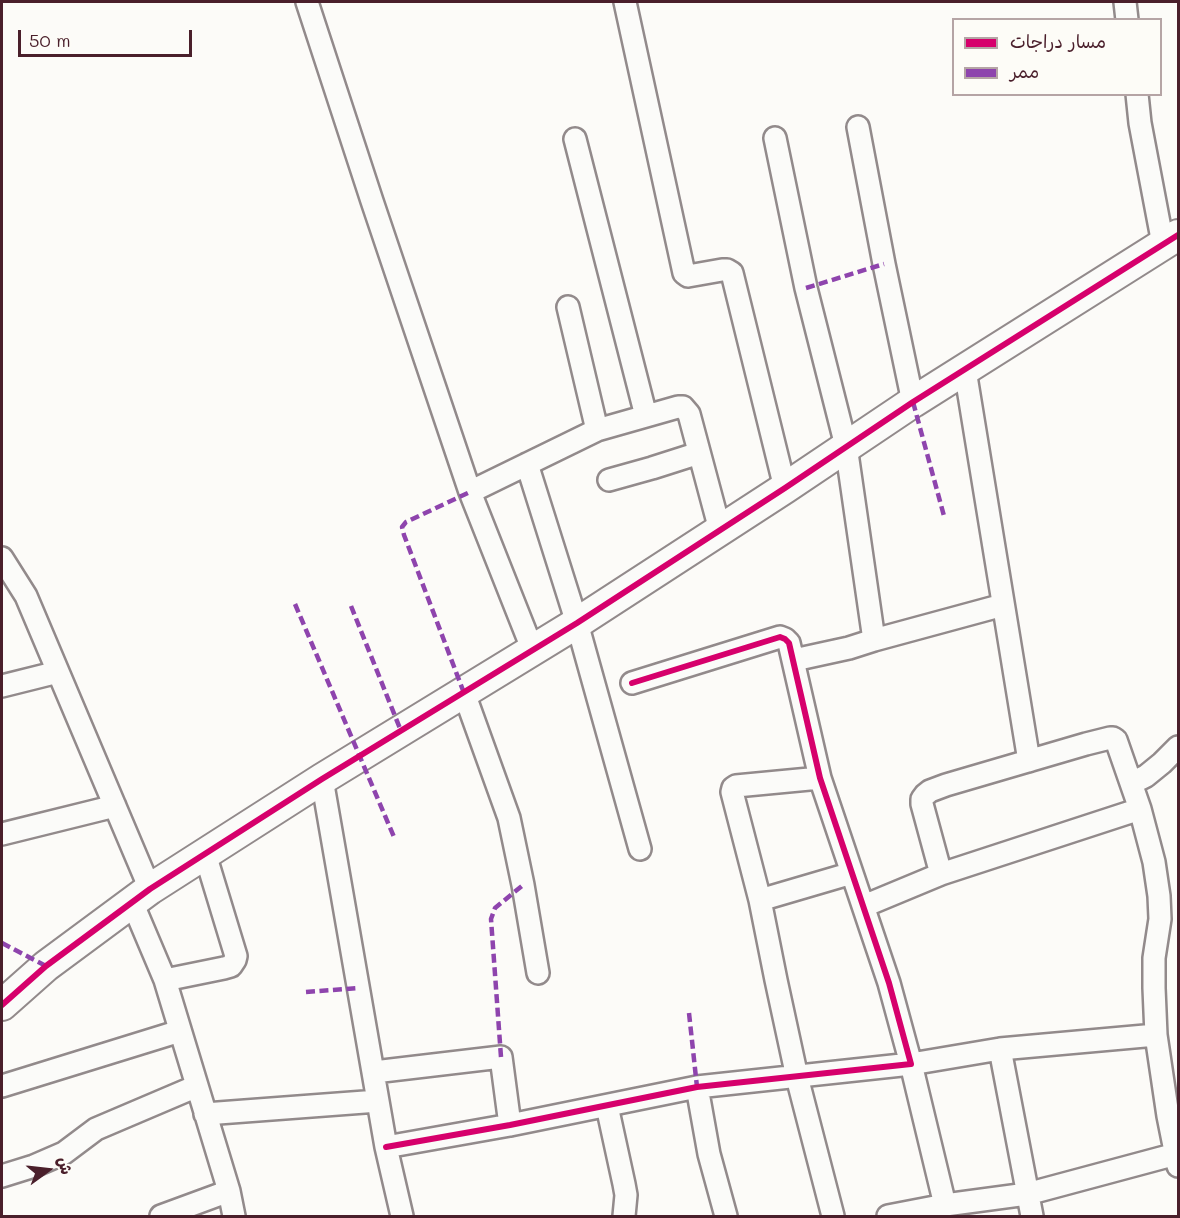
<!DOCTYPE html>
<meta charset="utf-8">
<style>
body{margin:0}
#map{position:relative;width:1180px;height:1218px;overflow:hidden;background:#fcfbf8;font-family:Mali,"Playpen Sans Arabic",sans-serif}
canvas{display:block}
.frame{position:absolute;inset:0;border:3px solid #4a1f2b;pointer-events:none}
.legend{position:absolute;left:952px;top:18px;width:210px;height:78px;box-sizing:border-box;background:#fdfcf7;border:2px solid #b5a4a5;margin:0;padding:8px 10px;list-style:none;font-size:18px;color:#4a1f2b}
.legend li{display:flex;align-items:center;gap:12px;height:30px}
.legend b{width:30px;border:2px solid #b5a4a5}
.north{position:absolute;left:18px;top:1140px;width:60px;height:60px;-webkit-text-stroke:4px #fdfcf7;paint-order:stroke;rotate:75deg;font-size:16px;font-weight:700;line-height:24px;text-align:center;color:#4a1f2b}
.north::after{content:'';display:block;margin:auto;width:21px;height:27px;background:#4a1f2b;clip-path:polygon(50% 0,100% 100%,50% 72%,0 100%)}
.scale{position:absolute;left:18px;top:30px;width:174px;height:27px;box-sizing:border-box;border:3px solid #4a1f2b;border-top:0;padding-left:8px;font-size:18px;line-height:21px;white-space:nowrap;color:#4a1f2b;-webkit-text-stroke:4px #fdfcf7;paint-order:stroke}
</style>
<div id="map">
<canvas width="1180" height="1218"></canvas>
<div class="frame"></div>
<ul class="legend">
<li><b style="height:8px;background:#d6006c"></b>مسار دراجات</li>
<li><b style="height:8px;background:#8e44ad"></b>ممر</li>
</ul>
<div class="north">ش</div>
<div class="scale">50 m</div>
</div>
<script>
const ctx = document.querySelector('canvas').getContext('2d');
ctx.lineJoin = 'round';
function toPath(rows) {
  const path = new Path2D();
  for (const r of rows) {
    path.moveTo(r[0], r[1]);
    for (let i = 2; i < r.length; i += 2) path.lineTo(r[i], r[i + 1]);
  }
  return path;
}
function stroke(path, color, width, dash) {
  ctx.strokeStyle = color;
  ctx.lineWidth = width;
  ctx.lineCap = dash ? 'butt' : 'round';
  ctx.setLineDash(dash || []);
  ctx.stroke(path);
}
const street = toPath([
 [307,2,372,201,470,492,533,651],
 [625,2,684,273,688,276,722,270,727,270,732,273,785,488],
 [1125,2,1127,20],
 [1137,94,1140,123,1163,244],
 [858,127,884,264,913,402],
 [775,138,806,288,846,446,874,640,849,648,794,660],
 [575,139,646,416],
 [568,307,597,430],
 [965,370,1029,761],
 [527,464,577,623,640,849],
 [609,480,652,468,699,453],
 [470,492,597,430,678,407,683,407,689,414,720,530],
 [2,558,26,596,150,889],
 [874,640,1003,605],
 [2,686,58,672],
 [464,693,509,818,523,885,538,973],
 [820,778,736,786,733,788,732,792,760,900,776,980,797,1077,833,1216],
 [322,779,386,1147,402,1216],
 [1132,783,1146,776,1162,763,1178,747],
 [2,834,115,806],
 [941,874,922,804,922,799,925,795,930,791,946,785,1086,744,1110,738,1113,738,1116,740,1140,809,1154,862,1159,896,1160,919,1154,958,1154,988,1156,1035,1168,1116,1178,1166],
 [760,900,852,873],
 [132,902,165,980,229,1191,234,1216],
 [864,906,941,874,1140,809],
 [165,980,224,968,231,966,235,960,236,956,205,854],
 [1000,1049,1032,1216],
 [374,1072,501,1057,510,1125],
 [2,1086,180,1031],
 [697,1087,709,1154,726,1216],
 [607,1106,624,1184,626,1195,624,1216],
 [205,1114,378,1101],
 [386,1147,510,1125,697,1087,911,1064,889,983,820,778,789,643,785,639,780,637,632,683],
 [2,1176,34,1166,64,1153,96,1129,197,1086],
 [945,1205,911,1064,1000,1049,1156,1035],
 [161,1216,229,1191],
 [888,1216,945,1205,1027,1194,1176,1154]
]);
const secondary = toPath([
 [2,1005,46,966,150,889,322,779,577,623,785,488,913,402,1178,235]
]);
const quiet = toPath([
 [806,288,884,264],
 [913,402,944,516],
 [295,604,394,837],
 [351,606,401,731],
 [464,693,404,535,402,527,406,522,470,492],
 [2,943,46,966],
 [306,992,359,988],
 [689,1013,697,1087],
 [501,1057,491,919,495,908,523,885]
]);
const cycleway = toPath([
 [2,1005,46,966,150,889,322,779,577,623,785,488,913,402,1178,235],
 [386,1147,510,1125,697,1087,911,1064,889,983,820,778,789,643,785,639,780,637,632,683]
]);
stroke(street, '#928a8b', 26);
stroke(secondary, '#928a8b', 34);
stroke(street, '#fbfbf9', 21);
stroke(secondary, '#fbfbf9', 30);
stroke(quiet, '#8e44ad', 4.5, [9, 4.5]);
stroke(cycleway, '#d6006c', 6);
</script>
